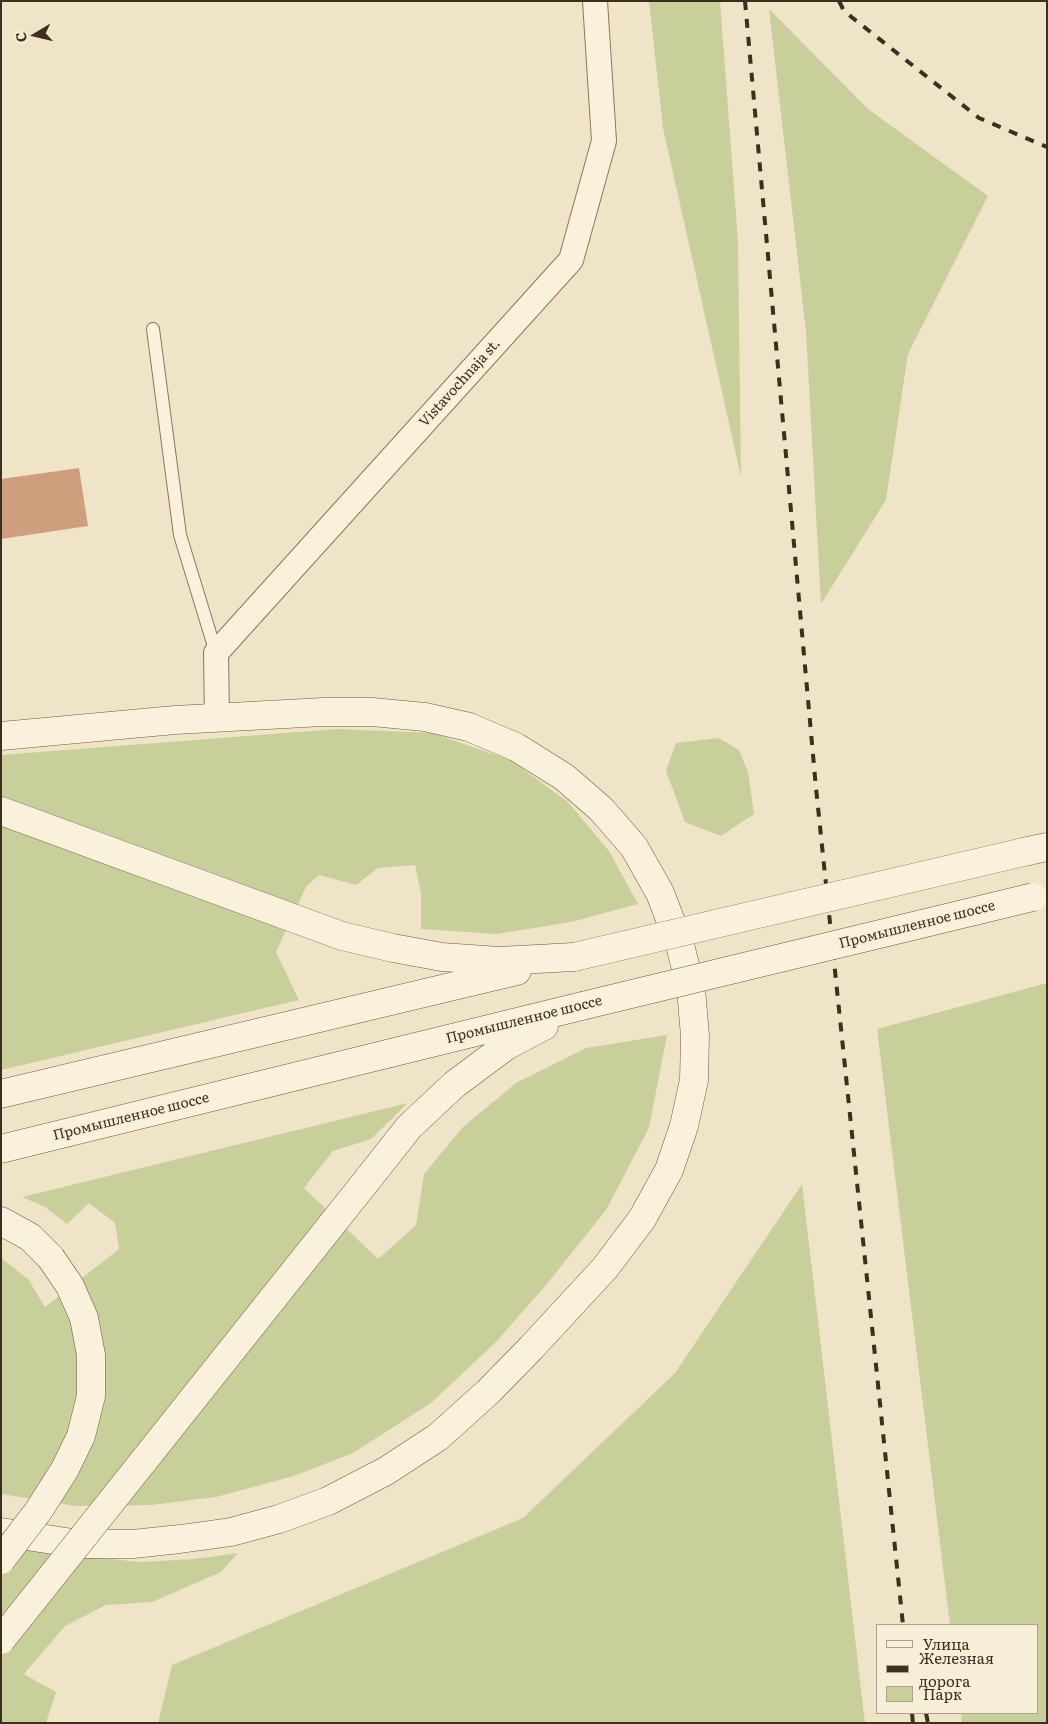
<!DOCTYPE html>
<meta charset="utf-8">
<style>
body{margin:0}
#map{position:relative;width:1048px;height:1724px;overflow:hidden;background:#f0e4c8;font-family:Literata,serif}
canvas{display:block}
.frame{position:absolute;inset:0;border:2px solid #3d2e20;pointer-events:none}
.legend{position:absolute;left:876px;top:1624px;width:162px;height:90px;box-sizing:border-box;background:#f7eed8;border:1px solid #ada18e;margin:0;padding:6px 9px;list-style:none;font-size:15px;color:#3d2e20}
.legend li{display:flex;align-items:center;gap:10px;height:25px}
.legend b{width:25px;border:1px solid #ada18e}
.north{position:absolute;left:10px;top:10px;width:50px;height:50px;-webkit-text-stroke:4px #f7eed8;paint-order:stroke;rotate:261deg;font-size:14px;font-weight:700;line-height:20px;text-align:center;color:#3d2e20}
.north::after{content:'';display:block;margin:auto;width:18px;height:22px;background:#3d2e20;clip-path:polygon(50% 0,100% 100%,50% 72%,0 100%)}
</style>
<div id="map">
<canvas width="1048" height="1724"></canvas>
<div class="frame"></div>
<ul class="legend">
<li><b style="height:6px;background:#faf1dc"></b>Улица</li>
<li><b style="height:6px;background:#3d2e20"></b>Железная дорога</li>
<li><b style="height:14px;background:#c9cf9b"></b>Парк</li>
</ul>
<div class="north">С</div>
</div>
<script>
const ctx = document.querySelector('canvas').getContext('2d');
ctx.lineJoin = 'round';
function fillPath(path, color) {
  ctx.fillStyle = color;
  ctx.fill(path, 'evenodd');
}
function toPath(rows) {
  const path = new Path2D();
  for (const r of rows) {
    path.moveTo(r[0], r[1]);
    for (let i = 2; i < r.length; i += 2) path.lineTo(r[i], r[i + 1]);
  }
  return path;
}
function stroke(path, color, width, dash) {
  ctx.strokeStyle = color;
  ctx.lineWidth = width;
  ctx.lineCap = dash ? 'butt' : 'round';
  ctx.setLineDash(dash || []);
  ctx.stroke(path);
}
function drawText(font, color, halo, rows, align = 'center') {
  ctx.font = font + ' Literata,serif';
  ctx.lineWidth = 4.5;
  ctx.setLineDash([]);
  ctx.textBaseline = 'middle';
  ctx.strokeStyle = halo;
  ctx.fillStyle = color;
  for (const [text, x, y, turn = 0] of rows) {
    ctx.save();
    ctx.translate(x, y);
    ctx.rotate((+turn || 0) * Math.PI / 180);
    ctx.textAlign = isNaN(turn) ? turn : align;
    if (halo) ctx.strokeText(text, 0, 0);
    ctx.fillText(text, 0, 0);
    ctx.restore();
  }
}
const green = toPath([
 [649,1,720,1,738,241,741,477,663,128],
 [769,9,868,109,988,196,908,354,886,500,821,604,806,332],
 [337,729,433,733,510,760,567,801,609,851,638,904,571,922,497,934,421,929,421,894,415,865,378,868,356,885,319,875,306,887,276,952,299,1000,1,1070,1,755],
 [719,738,739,750,748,772,754,814,721,836,685,822,666,771,676,743],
 [1047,983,1047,1723,962,1723,961,1713,1037,1713,1037,1625,950,1625,877,1029],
 [667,1035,649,1128,606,1210,546,1285,496,1342,431,1403,353,1453,294,1476,216,1497,151,1505,76,1506,1,1494,1,1258,28,1279,45,1307,119,1249,115,1223,89,1203,67,1224,45,1207,22,1197,408,1103,371,1139,333,1151,304,1188,378,1259,416,1225,424,1174,463,1127,516,1083,586,1048],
 [802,1184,865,1723,158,1723,172,1665,523,1518,675,1373],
 [1,1547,140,1562,194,1559,238,1553,221,1572,152,1602,106,1605,65,1626,24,1674,56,1692,46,1723,1,1723]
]);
const building = toPath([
 [79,468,88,526,1,539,1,479]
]);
const lane = toPath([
 [153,329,180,535,216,653]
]);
const street = toPath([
 [217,718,216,653,571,260,604,141,595,1]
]);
const secondary = toPath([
 [1,736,175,720,323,712,372,712,425,717,469,727,516,747,564,777,601,809,634,847,660,893,680,945,691,989,695,1036,694,1080,684,1126,669,1170,642,1219,605,1268,531,1348,488,1392,438,1437,386,1471,328,1501,279,1519,231,1532,180,1539,133,1544,79,1544,1,1532],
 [1,811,342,936,393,948,442,957,499,961,574,957],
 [1028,851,1047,847],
 [1,1094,517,971],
 [1,1149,582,1006],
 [368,1179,409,1127,455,1084,506,1046,544,1026],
 [1,1221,30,1237,51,1258]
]);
const rail = toPath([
 [745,1,816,788,903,1625],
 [839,1,844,11,979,118,1047,147],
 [912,1713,913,1723],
 [926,1713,928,1723]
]);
const secondaryBridge = toPath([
 [574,957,1028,851],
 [582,1006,1033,897],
 [1,1560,39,1510,65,1469,81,1436,91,1396,91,1355,84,1318,70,1286,51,1258],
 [1,1640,368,1179]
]);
const streetNames = [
 ["Vistavochnaja st.",460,383,-48],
 ["Промышленное шоссе",917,925,-14],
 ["Промышленное шоссе",524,1020,-14],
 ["Промышленное шоссе",131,1117,-14]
];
fillPath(green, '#c9cf9b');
fillPath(building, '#cf9f7d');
stroke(lane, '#8d765c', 14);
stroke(street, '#8d765c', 26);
stroke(secondary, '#6f573f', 29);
stroke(lane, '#faf1dc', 12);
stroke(street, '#faf1dc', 24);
stroke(secondary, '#faf1dc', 28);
stroke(rail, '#3d2e20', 4, [9, 9]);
stroke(secondaryBridge, '#6f573f', 29, []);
stroke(secondaryBridge, '#faf1dc', 28);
drawText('14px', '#3d2e20', '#f7eed8', streetNames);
</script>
